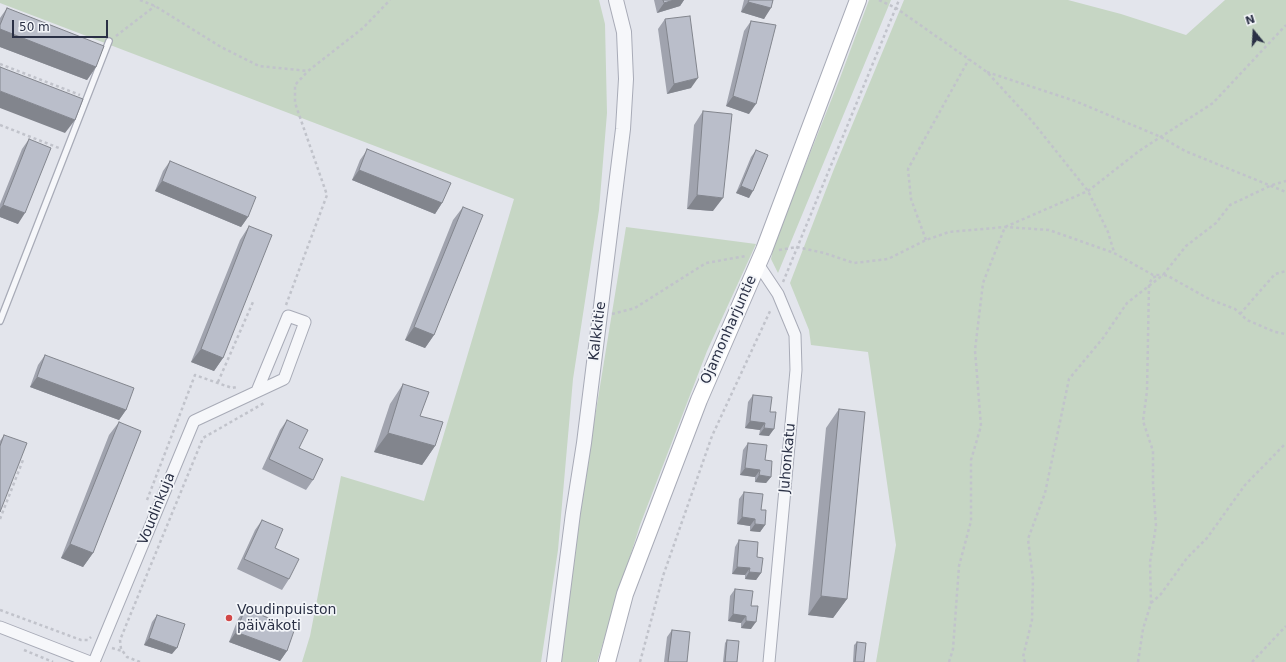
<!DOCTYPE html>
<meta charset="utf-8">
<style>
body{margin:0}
#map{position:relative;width:1286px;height:662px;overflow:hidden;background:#e3e5ec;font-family:"DejaVu Sans",sans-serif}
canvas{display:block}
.north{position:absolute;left:1234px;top:12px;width:40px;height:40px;-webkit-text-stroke:3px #f3f5f9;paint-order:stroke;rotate:342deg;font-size:11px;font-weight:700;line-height:16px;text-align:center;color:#2a3045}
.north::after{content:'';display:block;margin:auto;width:14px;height:18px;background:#2a3045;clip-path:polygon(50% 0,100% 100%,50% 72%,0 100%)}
.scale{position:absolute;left:12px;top:20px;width:96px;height:18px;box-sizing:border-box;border:2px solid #2a3045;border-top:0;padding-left:5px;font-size:12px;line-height:14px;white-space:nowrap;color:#2a3045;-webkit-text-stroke:3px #f3f5f9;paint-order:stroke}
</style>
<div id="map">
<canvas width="1286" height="662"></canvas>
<div class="north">N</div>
<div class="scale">50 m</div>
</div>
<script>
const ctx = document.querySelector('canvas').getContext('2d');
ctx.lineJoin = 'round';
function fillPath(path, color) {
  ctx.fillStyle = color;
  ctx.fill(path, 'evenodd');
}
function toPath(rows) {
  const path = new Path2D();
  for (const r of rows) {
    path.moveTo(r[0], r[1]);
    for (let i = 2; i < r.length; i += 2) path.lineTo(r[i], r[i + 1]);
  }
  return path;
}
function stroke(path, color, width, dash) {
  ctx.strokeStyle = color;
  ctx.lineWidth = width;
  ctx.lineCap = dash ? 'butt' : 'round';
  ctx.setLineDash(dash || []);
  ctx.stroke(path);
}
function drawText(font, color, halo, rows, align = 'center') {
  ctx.font = font + ' "DejaVu Sans",sans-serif';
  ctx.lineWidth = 3.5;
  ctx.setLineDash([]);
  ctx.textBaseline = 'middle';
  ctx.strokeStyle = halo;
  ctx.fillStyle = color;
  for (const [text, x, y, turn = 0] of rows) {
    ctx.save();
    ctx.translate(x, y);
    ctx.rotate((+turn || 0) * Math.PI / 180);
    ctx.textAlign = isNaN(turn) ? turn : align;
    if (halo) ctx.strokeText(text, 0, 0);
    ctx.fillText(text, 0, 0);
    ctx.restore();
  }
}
const green = toPath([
 [0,0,599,0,605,24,607,113,599,210,573,379,558,550,541,662,302,662,310,636,341,476,424,501,514,199,0,3],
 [869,0,891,0,778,273,771,259,774,244,840,78],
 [904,0,1068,0,1121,14,1186,35,1225,0,1286,0,1286,662,876,662,896,545,868,352,811,345,809,330,790,283,834,169],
 [626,227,756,244,707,351,640,525,597,662,560,662,578,521]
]);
const path = toPath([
 [140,0,155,6,221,47,259,66,308,71,363,28,390,0],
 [879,0,896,8,987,72,1032,121,1088,191,1108,232,1114,252],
 [116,36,155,6],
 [0,64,80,95],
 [987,72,1075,101,1161,137,1185,151,1286,192],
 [0,125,59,148],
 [926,240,911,199,908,169,969,59],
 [779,250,797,247,824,253,854,263,888,259,926,240,949,232,1005,227,1049,230,1114,253,1153,275,1163,275],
 [1164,275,1168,276,1209,299,1235,309,1247,320,1275,332,1286,334],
 [783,282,899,0],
 [286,305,327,195,295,103,295,85,308,71],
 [612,314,635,308,706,263,746,256],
 [1240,314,1275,274,1286,271],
 [218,382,253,302],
 [147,500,195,375,232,388,237,387],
 [0,519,23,460],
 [1151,603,1161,594,1187,558,1207,538,1245,485,1286,443],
 [0,610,81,640,88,640,91,637],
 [112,648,122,651],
 [24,650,53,662],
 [140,662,127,657,121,649,120,640,203,438,264,403],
 [640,662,663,576,712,436,771,309],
 [949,662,953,649,959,566,971,521,971,460,981,426,975,350,983,283,1005,227,1088,191,1139,151,1213,103,1286,25],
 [1025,662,1023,657,1032,620,1033,579,1028,539,1045,493,1069,379,1103,338,1127,303,1163,275,1186,246,1216,223,1230,205,1272,185,1286,181],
 [1138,662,1143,629,1151,603,1150,562,1156,526,1153,483,1153,451,1143,421,1147,391,1149,285,1152,278,1157,276],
 [1252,662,1286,626]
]);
const service = toPath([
 [0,321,109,41]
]);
const minor = toPath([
 [758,264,778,294,795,335,796,370,769,662],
 [0,627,90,662],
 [94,662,194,421,284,379,305,322,288,316,257,391]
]);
const tertiary = toPath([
 [554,662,573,513,584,443,623,129,626,79,624,32,616,0]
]);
const secondary = toPath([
 [607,662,625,594,699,400,764,250,858,0]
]);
const wall = toPath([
 [654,0,684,0,680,6,657,13],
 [744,0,773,0,764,19,741,12],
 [7,8,96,67,87,80,0,47,0,18],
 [665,19,691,88,667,94,658,29],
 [751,21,749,114,726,106,744,31],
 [703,111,713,211,687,209,694,125],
 [29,139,18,224,0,217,0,204,22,149],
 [367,150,442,203,435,214,352,180,360,160],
 [756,150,749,198,736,193,751,157],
 [170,161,248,217,241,227,155,191,163,171],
 [463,207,434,335,425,348,405,340,453,220],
 [249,226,223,358,214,371,191,362,240,240],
 [45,355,126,410,119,420,30,387,38,365],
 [403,384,420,416,435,446,422,465,374,452,390,404],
 [753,395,770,412,769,436,759,435,760,430,745,428,748,402],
 [839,409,847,599,833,618,808,615,826,428],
 [287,420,313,480,306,490,262,469,280,430],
 [119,422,93,553,83,567,61,558,109,435],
 [4,435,0,512,0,441],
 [748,443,765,460,771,477,766,483,755,482,755,477,740,475,743,450],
 [744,492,761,510,765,525,760,532,750,531,750,526,737,524,739,499],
 [262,520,289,579,282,590,237,569,255,530],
 [739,540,757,557,761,573,756,580,745,579,745,575,732,574,735,547],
 [735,589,751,606,751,629,741,628,741,623,728,621,730,596],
 [245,609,287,651,280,661,229,642,238,619],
 [157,615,172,654,144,645,152,622],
 [672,630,687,662,664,662,667,637],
 [727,640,737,662,723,662,725,643],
 [857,642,864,662,853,662,854,645]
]);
const shadedWall = toPath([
 [674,0,684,0,680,6,657,13,664,3],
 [748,2,771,8,764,19,741,12],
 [0,29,96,67,87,80,0,47],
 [698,78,691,88,667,94,674,84],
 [0,91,75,120,65,133,0,108],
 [733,96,756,104,749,114,726,106],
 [359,170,442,203,435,214,352,180],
 [162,181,248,217,241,227,155,191],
 [741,186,753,191,749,198,736,193],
 [697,195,723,198,713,211,687,209],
 [3,205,25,213,18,224,0,217,0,209],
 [414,327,434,335,425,348,405,340],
 [201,349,223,358,214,371,191,362],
 [37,377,126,410,119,420,30,387],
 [750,421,765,423,760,430,745,428],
 [764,428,774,429,769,436,759,435],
 [388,433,435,446,422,465,374,452],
 [745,468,760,470,755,477,740,475],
 [759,475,771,477,766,483,755,482],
 [742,517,755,519,750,526,737,524],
 [755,524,765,525,760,532,750,531],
 [70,544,93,553,83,567,61,558],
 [737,567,750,568,745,575,732,574],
 [749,572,761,573,756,580,745,579],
 [821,596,847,599,833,618,808,615],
 [733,614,746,616,741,623,728,621],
 [746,621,756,622,751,629,741,628],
 [236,632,287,651,280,661,229,642],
 [149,638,177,648,172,654,144,645]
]);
const building = toPath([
 [663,0,674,0,664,3,663,0],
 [749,0,773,0,771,8,748,2,749,0],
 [7,8,104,46,96,67,0,29,0,25,7,8],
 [690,16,698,78,674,84,665,19,690,16],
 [751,21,776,25,756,104,733,96,751,21],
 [0,67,83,99,75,120,0,91,0,67],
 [703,111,732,114,723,198,697,195,703,111],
 [29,139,51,148,25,213,3,205,29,139],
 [367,149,451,183,442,203,359,170,367,149],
 [756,150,768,155,753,191,741,186,756,150],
 [170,161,256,197,248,217,162,181,170,161],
 [463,207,483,215,434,335,414,327,463,207],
 [249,226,272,235,223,358,201,349,249,226],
 [45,355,134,388,126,410,37,377,45,355],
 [403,384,429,392,420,416,443,422,435,446,388,433,403,384],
 [753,395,772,397,770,412,776,412,774,429,764,428,765,423,750,421,753,395],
 [839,409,865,412,847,599,821,596,839,409],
 [287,420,308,430,299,448,323,459,313,480,269,459,287,420],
 [119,422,141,431,93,553,70,544,119,422],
 [4,435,27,443,0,512,0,446,4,435],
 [748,443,767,445,765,460,772,461,771,477,759,475,760,470,745,468,748,443],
 [744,492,763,494,761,510,766,510,765,525,755,524,755,519,742,517,744,492],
 [262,520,283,529,275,548,299,559,289,579,244,559,262,520],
 [739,540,758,542,757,557,763,558,761,573,749,572,750,568,737,567,739,540],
 [735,589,753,591,751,606,758,606,756,622,746,621,746,616,733,614,735,589],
 [245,609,295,628,287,651,236,632,245,609],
 [157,615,185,624,177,648,149,638,157,615],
 [672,630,690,632,687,662,668,662,672,630],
 [727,640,739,641,737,662,725,662,727,640],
 [857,642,866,643,864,662,855,662,857,642]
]);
const markers = [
 [229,618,4,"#d24747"]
];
const streetNames = [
 ["Ojamonharjuntie",729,330,-66],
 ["Kalkkitie",598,331,-83],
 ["Juhonkatu",788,458,-85],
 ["Voudinkuja",157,509,-68]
];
const poiNames = [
 ["Voudinpuiston",237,610],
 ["päiväkoti",237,626]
];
fillPath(green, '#c6d6c4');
stroke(service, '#a8abb7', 8);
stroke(minor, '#a8abb7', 13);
stroke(tertiary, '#a8abb7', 16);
stroke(secondary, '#a8abb7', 18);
stroke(path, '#c1c3cb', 2.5, [3, 3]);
stroke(service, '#f6f7fa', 5.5);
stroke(minor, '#f6f7fa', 11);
stroke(tertiary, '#f6f7fa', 14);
stroke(secondary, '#fff', 16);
fillPath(wall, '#a0a3ae');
fillPath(shadedWall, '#82858d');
fillPath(building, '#babeca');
stroke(building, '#82858d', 1);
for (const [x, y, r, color] of markers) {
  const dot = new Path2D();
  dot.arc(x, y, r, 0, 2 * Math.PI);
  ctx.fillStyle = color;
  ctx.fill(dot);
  stroke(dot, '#f3f5f9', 1.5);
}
drawText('14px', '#2a3045', '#f3f5f9', streetNames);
drawText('14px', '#2a3045', '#f3f5f9', poiNames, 'left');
</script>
